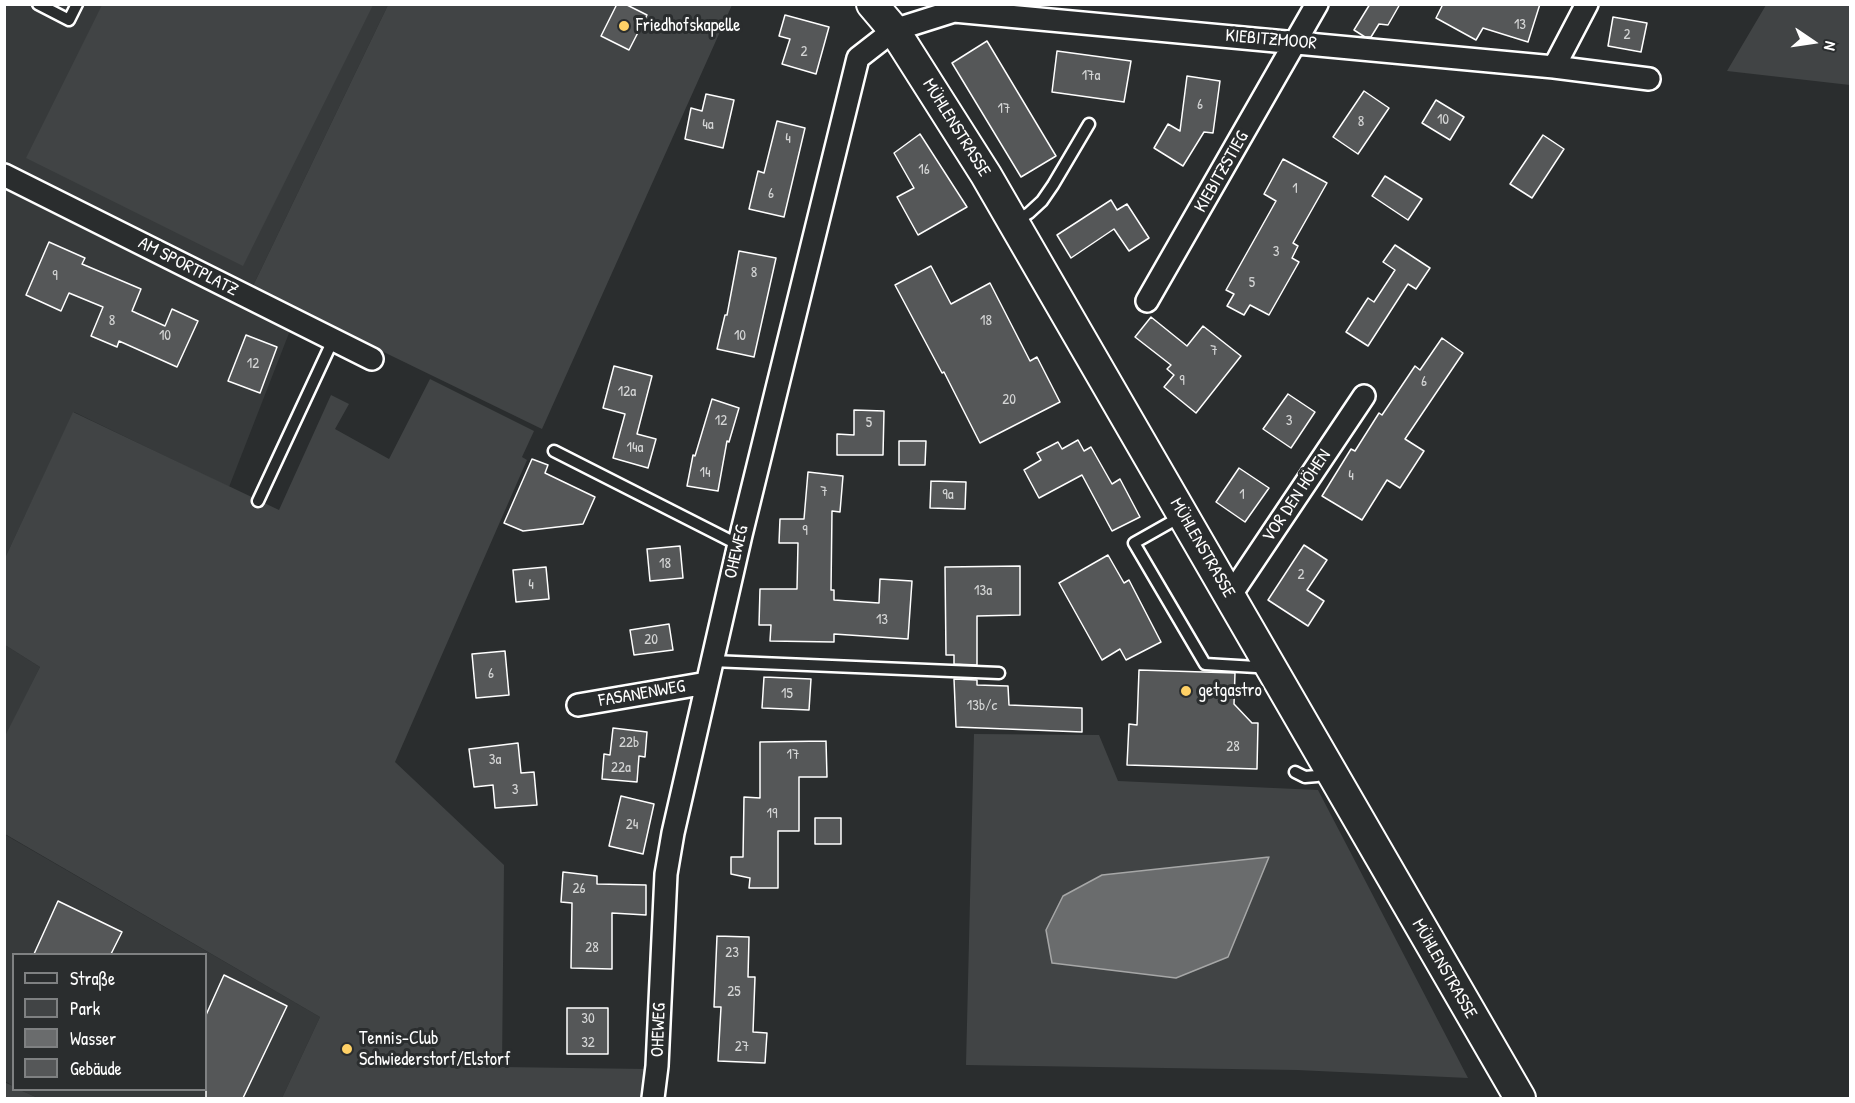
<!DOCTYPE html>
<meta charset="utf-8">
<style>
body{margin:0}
#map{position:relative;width:1855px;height:1103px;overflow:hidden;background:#2a2d2e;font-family:"Patrick Hand",sans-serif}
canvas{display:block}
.frame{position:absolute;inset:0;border:6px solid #fff;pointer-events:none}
.legend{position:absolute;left:12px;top:953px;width:195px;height:138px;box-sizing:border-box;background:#2a2d2e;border:2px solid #7f8182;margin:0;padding:8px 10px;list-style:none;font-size:18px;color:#fff}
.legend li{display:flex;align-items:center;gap:12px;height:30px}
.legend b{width:30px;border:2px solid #7f8182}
.north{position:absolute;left:1783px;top:12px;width:60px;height:60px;-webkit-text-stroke:4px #2a2d2e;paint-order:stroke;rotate:103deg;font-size:16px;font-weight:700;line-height:24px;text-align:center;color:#fff}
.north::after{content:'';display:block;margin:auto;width:21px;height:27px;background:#fff;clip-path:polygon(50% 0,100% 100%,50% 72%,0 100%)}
</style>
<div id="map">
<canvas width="1855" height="1103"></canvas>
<div class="frame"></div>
<ul class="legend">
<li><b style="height:8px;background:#2a2d2e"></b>Straße</li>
<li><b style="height:16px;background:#414445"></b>Park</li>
<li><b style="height:16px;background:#6a6c6d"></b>Wasser</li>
<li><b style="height:16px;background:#555758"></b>Gebäude</li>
</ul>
<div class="north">N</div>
</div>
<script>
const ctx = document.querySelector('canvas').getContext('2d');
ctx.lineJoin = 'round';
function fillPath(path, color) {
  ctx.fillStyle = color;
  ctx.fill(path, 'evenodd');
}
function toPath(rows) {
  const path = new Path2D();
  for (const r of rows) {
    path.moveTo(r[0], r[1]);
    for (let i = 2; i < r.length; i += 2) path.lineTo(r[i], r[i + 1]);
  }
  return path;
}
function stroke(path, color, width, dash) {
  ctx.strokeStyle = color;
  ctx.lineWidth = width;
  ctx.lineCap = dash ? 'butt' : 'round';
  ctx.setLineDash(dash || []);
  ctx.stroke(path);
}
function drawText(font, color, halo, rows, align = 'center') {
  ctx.font = font + ' "Patrick Hand",sans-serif';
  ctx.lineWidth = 6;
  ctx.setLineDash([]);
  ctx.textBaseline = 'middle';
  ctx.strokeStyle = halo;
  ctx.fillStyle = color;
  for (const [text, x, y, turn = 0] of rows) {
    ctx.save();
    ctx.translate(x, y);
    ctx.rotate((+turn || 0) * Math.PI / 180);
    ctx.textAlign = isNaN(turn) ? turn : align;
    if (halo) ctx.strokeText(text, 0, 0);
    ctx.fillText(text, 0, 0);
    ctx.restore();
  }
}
const built = toPath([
 [5,5,388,5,252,288,298,310,229,487,74,412,5,558],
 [5,645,40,667,5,738],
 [4,834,320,1017,282,1098,38,1098,20,1090,206,1090,206,954,14,954,13,1086,5,1081]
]);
const green = toPath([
 [102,5,373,5,243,266,26,158],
 [388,5,732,5,542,429,252,288],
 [1766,5,1850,5,1850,85,1727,71],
 [430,379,534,431,522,457,527,460,395,762,504,865,502,1067,646,1069,641,1098,282,1098,320,1017,5,834,4,738,40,667,5,645,5,558,73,412,279,510,331,395,349,404,335,429,389,459],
 [974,734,1099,735,1118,781,1318,790,1468,1078,1297,1070,966,1065],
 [4,1082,13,1086,14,1090,20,1090,38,1098,5,1098]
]);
const water = toPath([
 [1269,857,1228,957,1176,978,1052,963,1046,930,1063,896,1102,875,1269,857]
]);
const building = toPath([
 [617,4,625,4,647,15,629,50,601,36,617,4],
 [1370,4,1400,4,1388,25,1379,24,1371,37,1365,37,1354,30,1370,4],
 [1443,4,1540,4,1528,42,1483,28,1476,40,1436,18,1443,4],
 [785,15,829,27,816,74,782,64,790,39,779,36,785,15],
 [1613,17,1647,23,1641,52,1608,46,1613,17],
 [987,41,1056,156,1021,177,952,63,987,41],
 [1057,51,1131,61,1124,102,1052,92,1057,51],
 [1187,76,1220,81,1213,133,1204,132,1183,166,1154,148,1168,124,1180,131,1187,76],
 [1364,91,1389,108,1358,154,1333,137,1364,91],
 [706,94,734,100,723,148,685,139,691,108,702,111,706,94],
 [1436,100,1464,117,1450,140,1422,123,1436,100],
 [777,121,805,128,784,217,749,209,758,171,764,173,777,121],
 [920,134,967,207,918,235,897,197,914,188,894,153,920,134],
 [1543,135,1564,149,1532,198,1510,184,1543,135],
 [1283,159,1327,183,1293,243,1298,246,1292,258,1299,262,1269,315,1250,305,1244,315,1227,306,1234,294,1226,290,1276,201,1264,194,1283,159],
 [1385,176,1422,199,1408,220,1372,196,1385,176],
 [1111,200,1117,210,1127,204,1149,238,1129,251,1114,229,1071,258,1057,235,1111,200],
 [49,242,85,258,82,264,141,289,132,311,165,326,172,309,198,321,177,367,119,341,117,347,91,336,103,307,69,293,61,311,26,295,49,242],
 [1395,245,1430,268,1416,289,1408,284,1368,346,1346,332,1368,298,1374,302,1395,270,1383,262,1395,245],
 [739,251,776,258,754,357,717,349,725,315,727,315,739,251],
 [931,266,951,304,990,283,1030,361,1037,357,1060,402,980,443,944,372,942,373,895,285,931,266],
 [1151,317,1187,346,1203,326,1241,356,1196,413,1164,387,1174,375,1167,369,1171,365,1135,337,1151,317],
 [246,335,277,347,260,393,228,381,246,335],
 [1442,338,1463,353,1405,439,1424,451,1400,488,1387,480,1362,520,1322,496,1351,449,1355,451,1379,413,1382,415,1415,366,1420,370,1442,338],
 [614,366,652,376,637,434,656,439,648,468,613,458,625,414,603,408,614,366],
 [1288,394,1315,412,1291,448,1263,429,1288,394],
 [712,399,739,408,729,442,727,441,718,491,687,486,693,455,695,456,712,399],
 [854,410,884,411,883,455,837,455,837,434,854,435,854,410],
 [1078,440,1084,451,1091,447,1112,484,1120,479,1140,517,1112,531,1082,475,1039,498,1024,470,1041,460,1037,453,1058,442,1062,449,1078,440],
 [899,441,926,441,925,465,899,465,899,441],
 [532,459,548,465,545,473,595,497,583,524,523,531,504,523,532,459],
 [1239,468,1269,488,1245,522,1216,502,1239,468],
 [808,472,843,476,840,512,832,511,831,590,834,590,834,600,879,603,880,579,912,581,908,639,834,634,834,642,770,641,771,625,759,625,760,589,797,589,798,543,779,543,780,519,804,519,808,472],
 [931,481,966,482,965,509,930,508,931,481],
 [1304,545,1327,560,1307,590,1324,601,1308,626,1268,600,1304,545],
 [680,546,683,578,650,581,647,549,680,546],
 [1108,555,1124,583,1129,580,1161,642,1126,660,1120,649,1102,660,1059,583,1108,555],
 [1020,566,1020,615,977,616,977,665,954,664,954,655,946,655,945,567,1020,566],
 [546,567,549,599,516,602,513,570,546,567],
 [669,624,673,650,634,655,630,630,669,624],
 [505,651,509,695,476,698,472,654,505,651],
 [1139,670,1235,673,1234,704,1252,723,1258,723,1257,769,1127,765,1129,724,1137,725,1139,670],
 [764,677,811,679,809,710,762,708,764,677],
 [954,679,977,680,977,685,1008,686,1009,705,1082,708,1082,732,956,727,954,679],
 [613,728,647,732,645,757,639,756,637,782,602,779,604,754,610,755,613,728],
 [826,741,827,777,799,777,799,831,778,831,778,888,749,888,750,878,731,874,731,857,743,857,744,797,760,798,760,742,826,741],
 [518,743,521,773,534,772,537,805,495,808,493,785,474,787,469,749,518,743],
 [621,796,654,804,643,854,609,846,621,796],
 [815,818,841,818,841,844,815,844,815,818],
 [563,872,597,876,597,884,646,885,646,915,612,913,612,969,571,968,572,903,561,902,563,872],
 [58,901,122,932,111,954,34,954,58,901],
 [717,936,749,937,748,977,755,977,753,1032,767,1033,765,1063,718,1061,721,1007,714,1007,717,936],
 [224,975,287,1006,243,1098,206,1098,206,1015,224,975],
 [567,1008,608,1008,608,1054,567,1054,567,1008]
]);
const service = toPath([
 [38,4,69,20,77,4],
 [1014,222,1029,213,1042,201,1053,185,1089,124],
 [554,451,739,545],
 [258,501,333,340],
 [1180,517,1134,543,1205,664,1256,667,1263,662],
 [712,661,999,673],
 [1295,772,1305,777,1317,776,1329,770]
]);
const minor = toPath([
 [1554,67,1587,4],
 [4,175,372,359],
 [1147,301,1317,4],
 [1230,596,1364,396],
 [578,705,707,683],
 [653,1098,657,1066,666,874,673,833,741,535,858,58,894,30,954,11,1554,67,1649,79]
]);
const secondary = toPath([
 [872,4,894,30,986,175,1520,1098]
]);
const markers = [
 [624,26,6,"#ffd166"],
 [1186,691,6,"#ffd166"],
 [347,1049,6,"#ffd166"]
];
const numberNames = [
 ["13",1520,25],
 ["2",1627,35],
 ["2",804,52],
 ["17a",1091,76],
 ["6",1200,105],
 ["17",1004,109],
 ["10",1443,120],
 ["8",1361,122],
 ["4a",708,125],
 ["4",788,139],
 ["16",924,170],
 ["1",1295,189],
 ["6",771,194],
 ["3",1276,252],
 ["8",754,273],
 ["9",55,276],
 ["5",1252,283],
 ["8",112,321],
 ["18",986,321],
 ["10",165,336],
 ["10",740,336],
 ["7",1214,351],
 ["12",253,364],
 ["9",1182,381],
 ["6",1424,382],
 ["12a",627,392],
 ["20",1009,400],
 ["12",721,421],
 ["3",1289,421],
 ["5",869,423],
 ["14a",635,448],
 ["14",705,473],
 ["4",1351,476],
 ["7",824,492],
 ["9a",948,495],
 ["1",1242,495],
 ["9",805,531],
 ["18",665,564],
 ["2",1301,575],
 ["4",531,585],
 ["13a",983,591],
 ["13",882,620],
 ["20",651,640],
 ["6",491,674],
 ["15",787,694],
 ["13b/c",982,706],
 ["22b",629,743],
 ["28",1233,747],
 ["17",793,755],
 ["3a",495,760],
 ["22a",621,768],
 ["3",515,790],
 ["19",772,814],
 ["24",632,825],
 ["26",579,889],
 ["28",592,948],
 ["23",732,953],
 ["25",734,992],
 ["30",588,1019],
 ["32",588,1043],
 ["27",742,1047]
];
const poiNames = [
 ["Friedhofskapelle",636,26],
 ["getgastro",1198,691],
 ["Tennis-Club",359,1039],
 ["Schwiederstorf/Elstorf",359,1060]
];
const streetNames = [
 ["KIEBITZMOOR",1271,40,5],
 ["MÜHLENSTRASSE",956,128,58],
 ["KIEBITZSTIEG",1222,172,-60],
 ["AM SPORTPLATZ",188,267,27],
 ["VOR DEN HÖHEN",1297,496,-56],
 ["MÜHLENSTRASSE",1202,548,60],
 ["OHEWEG",737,552,-77],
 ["FASANENWEG",642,694,-10],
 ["MÜHLENSTRASSE",1444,969,60],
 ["OHEWEG",659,1030,-88]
];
fillPath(built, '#373a3b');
fillPath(green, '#414445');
fillPath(water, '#6a6c6d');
stroke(water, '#a6a7a7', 1.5);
fillPath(building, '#555758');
stroke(building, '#fff', 1.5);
stroke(service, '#fff', 15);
stroke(minor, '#fff', 26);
stroke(secondary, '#fff', 34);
stroke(service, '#2a2d2e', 10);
stroke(minor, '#2a2d2e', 21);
stroke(secondary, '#2a2d2e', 30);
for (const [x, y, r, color] of markers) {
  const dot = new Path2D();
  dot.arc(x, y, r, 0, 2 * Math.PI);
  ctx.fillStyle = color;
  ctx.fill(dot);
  stroke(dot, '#2a2d2e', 2);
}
drawText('15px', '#d4d5d5', null, numberNames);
drawText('18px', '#fff', '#2a2d2e', poiNames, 'left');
drawText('18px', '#fff', '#2a2d2e', streetNames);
</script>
